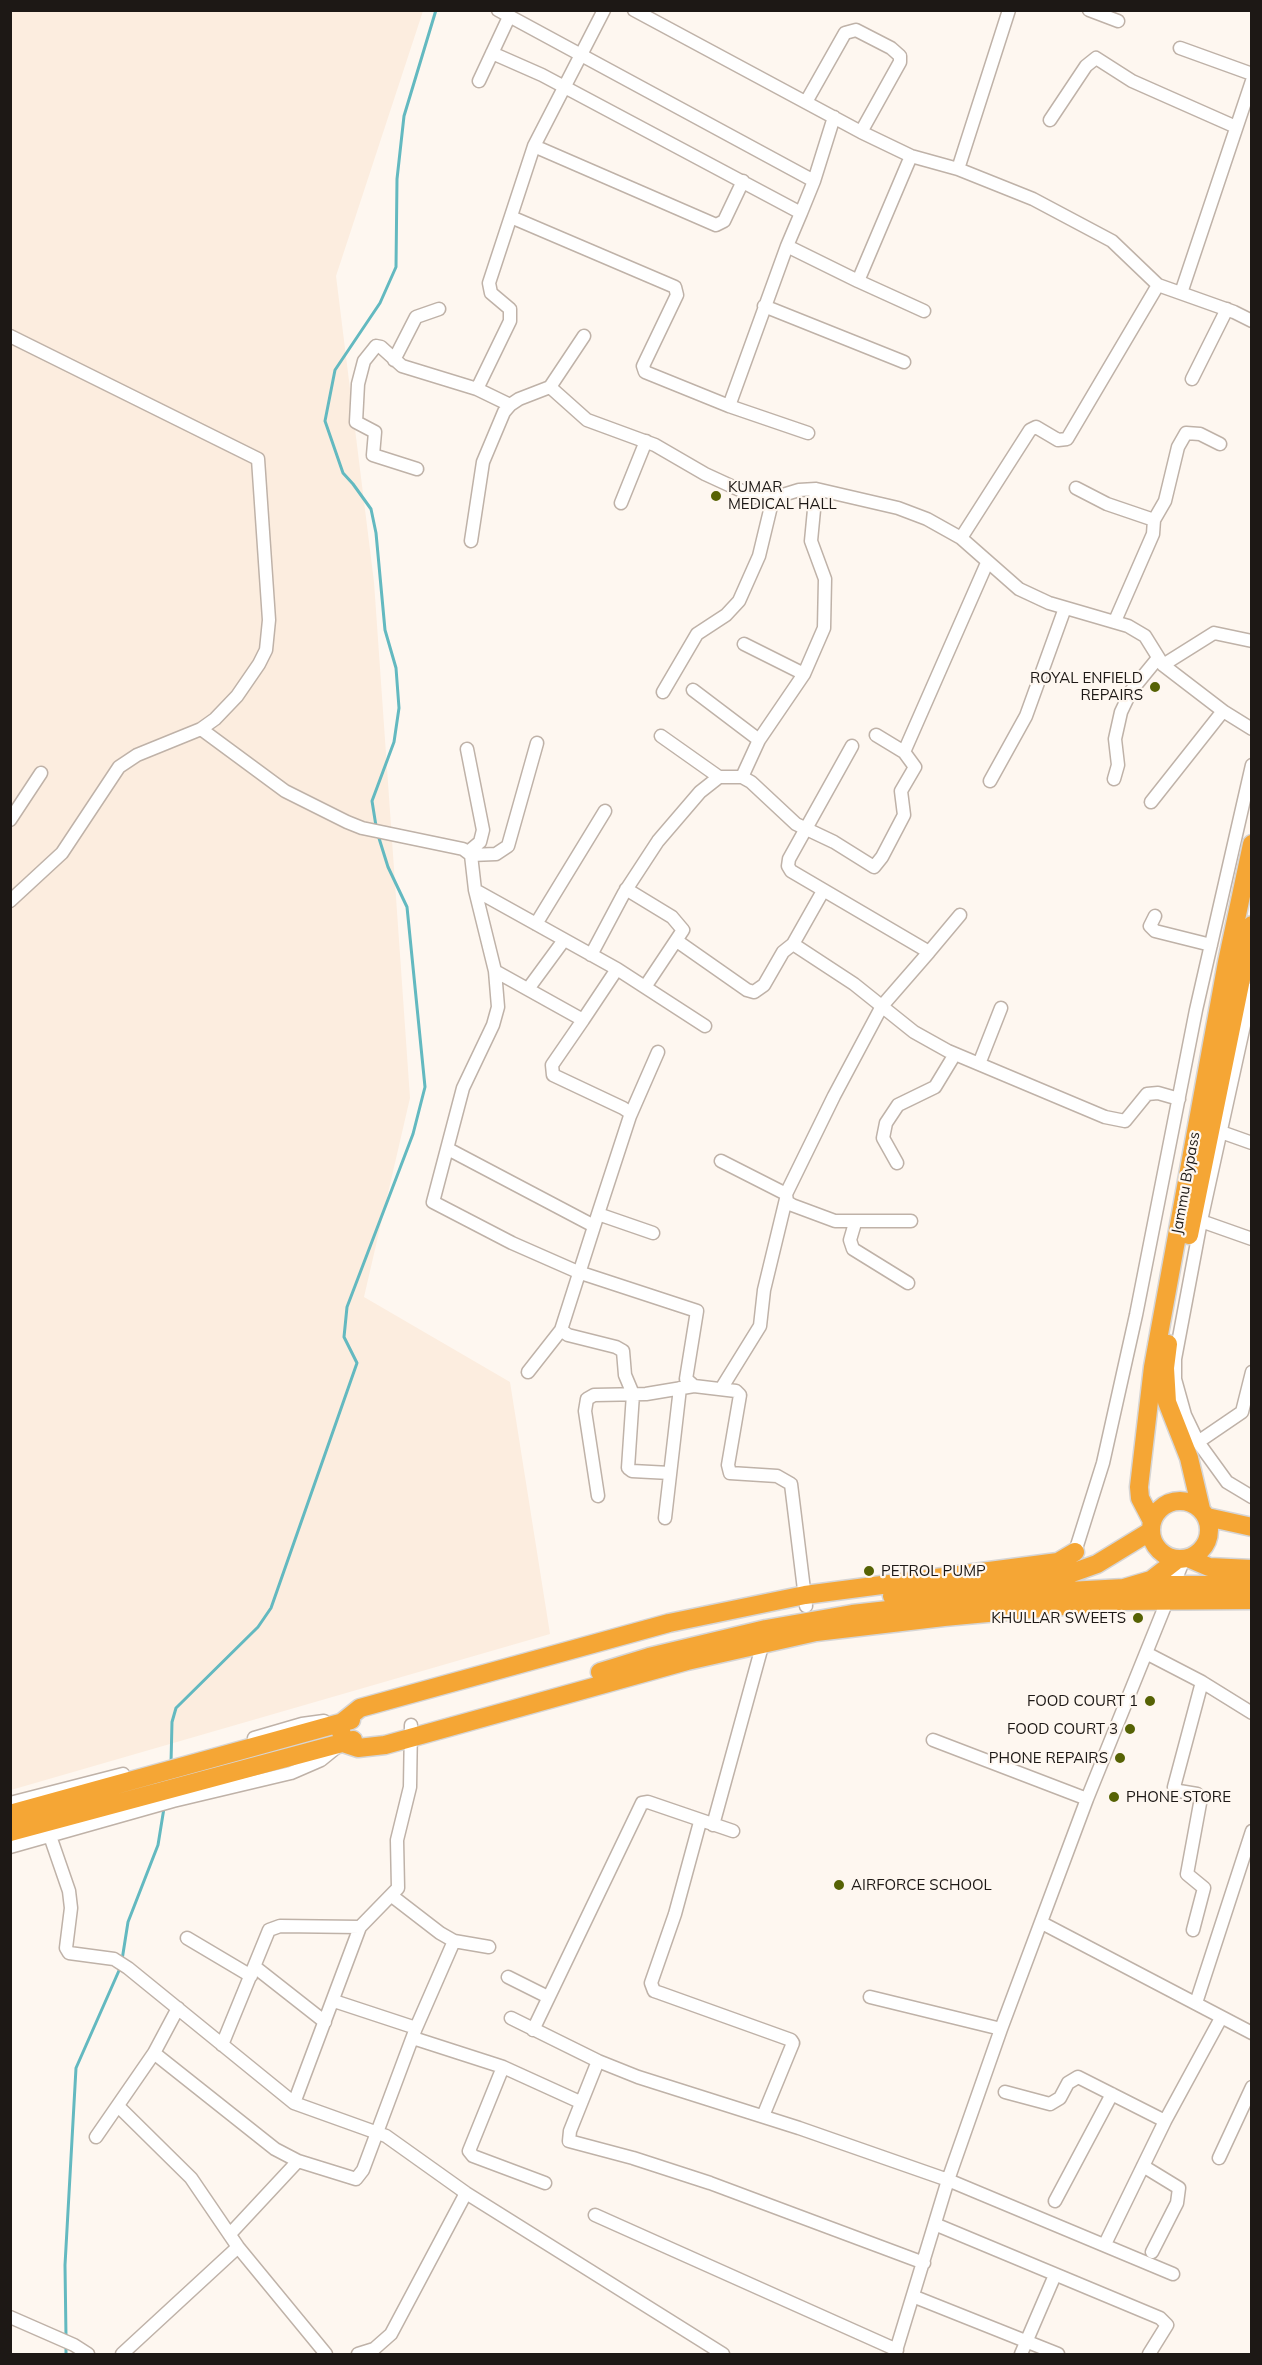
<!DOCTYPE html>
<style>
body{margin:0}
#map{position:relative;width:1262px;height:2365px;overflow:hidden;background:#fef7f0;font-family:Mulish,sans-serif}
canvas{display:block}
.frame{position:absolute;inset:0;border:12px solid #1d1815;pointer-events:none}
</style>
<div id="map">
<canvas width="1262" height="2365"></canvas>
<div class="frame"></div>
</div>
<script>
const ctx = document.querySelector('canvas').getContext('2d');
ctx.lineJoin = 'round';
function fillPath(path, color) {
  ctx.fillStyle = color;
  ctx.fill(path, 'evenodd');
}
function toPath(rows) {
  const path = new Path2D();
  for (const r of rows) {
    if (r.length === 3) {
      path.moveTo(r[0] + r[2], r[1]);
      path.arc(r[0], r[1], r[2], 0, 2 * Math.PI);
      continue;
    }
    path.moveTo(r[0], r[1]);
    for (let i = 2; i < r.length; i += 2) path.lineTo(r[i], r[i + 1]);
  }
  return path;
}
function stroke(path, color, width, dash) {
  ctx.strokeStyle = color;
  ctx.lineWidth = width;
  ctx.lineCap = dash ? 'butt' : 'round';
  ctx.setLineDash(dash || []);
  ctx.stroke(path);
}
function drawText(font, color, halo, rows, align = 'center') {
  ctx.font = font + ' Mulish,sans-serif';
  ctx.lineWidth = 4.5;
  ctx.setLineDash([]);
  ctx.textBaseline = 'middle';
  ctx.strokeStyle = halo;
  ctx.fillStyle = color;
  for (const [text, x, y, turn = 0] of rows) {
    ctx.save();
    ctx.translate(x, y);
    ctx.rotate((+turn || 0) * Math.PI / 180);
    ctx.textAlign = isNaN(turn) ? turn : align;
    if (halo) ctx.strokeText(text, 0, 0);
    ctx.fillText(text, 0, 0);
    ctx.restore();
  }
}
const built = toPath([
 [11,11,423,11,336,276,374,582,410,1098,364,1297,510,1382,550,1634,11,1790]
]);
const stream = toPath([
 [376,826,372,801,394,742,399,708,396,668,385,630,376,533,371,509,353,484,343,473,325,421,335,370,380,303,396,267,397,179,404,116,436,10],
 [171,1763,172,1722,176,1708,258,1627,271,1608,357,1363,344,1337,347,1307,413,1134,425,1087,407,907,388,867,378,835],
 [122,1960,128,1922,158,1845,164,1808],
 [66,2337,65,2265,76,2068,121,1966],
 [66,2346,66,2354]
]);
const minor = toPath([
 [498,10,814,181,801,213],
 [634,10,861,132,911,156,958,169,1033,199,1112,241,1158,285,1234,312,1252,321],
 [1089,10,1118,21],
 [1180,48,1252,74],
 [492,53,542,75,801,213,787,246,858,281,911,156],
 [479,81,509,17],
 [806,102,845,33,856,30,891,48,900,56,900,62,861,132],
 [1050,120,1086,66,1096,58,1132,81,1236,127],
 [534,146,716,225,724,221,743,181],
 [958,169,1009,10],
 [814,181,834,117],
 [511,217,675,287,677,295,643,366,645,372,729,406],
 [787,246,729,406,808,433],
 [858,281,924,311],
 [1181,293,1252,81],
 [764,306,904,362],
 [10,336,258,459,269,620,266,650,259,664,237,696,215,719,201,729,137,755,119,767,62,853,10,901],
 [394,360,416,317,439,309],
 [1192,379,1227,309],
 [550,387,584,336],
 [477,389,510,321,510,309,491,293,489,283,534,146,604,10],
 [417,469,373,455,375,432,356,422,358,384,364,361,376,346,381,347,402,366,477,389,510,405],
 [1076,488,1107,504,1154,520,1153,534,1115,621],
 [621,503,646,441],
 [1154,520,1165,501,1178,447,1186,433,1200,434,1220,444],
 [961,538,1030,430,1036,427,1058,440,1067,439,1158,285],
 [471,541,483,462,504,412,510,405,519,399,550,387,587,420,655,445,705,474,755,497,773,498,799,490,816,489,898,508,927,519,961,538,1019,589,1049,603,1128,626,1145,636,1163,665,1223,711,1252,729],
 [744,644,804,674],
 [1163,665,1214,633,1252,641],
 [693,690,759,740],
 [663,692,697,634,726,615,739,601,759,556,773,498],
 [201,729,285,791,347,822,362,828,463,849,471,855,475,890,495,971,498,1007,493,1025,463,1088,433,1202,512,1243,578,1272,697,1311,686,1379,694,1386,736,1391,740,1395,728,1465,730,1473,777,1476,791,1484,806,1606],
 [661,736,719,777,742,777,751,782,796,824,834,842,874,867,882,857,904,815,901,791,915,767,904,752,876,735],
 [852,746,789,859,788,866,791,871,929,952,960,915],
 [467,749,483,830,480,842,468,852],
 [904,752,987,563],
 [742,777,759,740,804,674,824,628,825,579,811,541,816,489],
 [1114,779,1118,765,1115,739,1121,712,1131,691,1158,658],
 [990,781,1026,716,1065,608],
 [1151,802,1223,711],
 [10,820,41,773],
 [471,855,496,854,508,846,537,743],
 [626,889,672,917,683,930,645,987],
 [475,890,617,969,583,1020,495,971],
 [1155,916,1150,926,1155,931,1211,945],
 [536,924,605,811],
 [677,941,747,990,754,992,764,985,783,952,793,944,823,891],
 [793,944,854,984,914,1032,948,1051,1105,1117,1125,1121,1147,1094,1158,1093,1179,1099],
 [591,955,624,893,658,841,700,792,719,777],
 [617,969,705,1026],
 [528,989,564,940],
 [1252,989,1201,1221,1175,1359,1175,1379,1185,1415,1198,1442,1227,1482,1252,1497],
 [583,1020,552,1065,553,1075,623,1108,629,1112,630,1116,598,1214,653,1233],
 [979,1064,1001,1008],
 [630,1116,658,1052],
 [1221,1132,1252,1143],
 [448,1149,594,1226],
 [721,1161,786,1194],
 [897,1163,883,1138,886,1123,898,1105,935,1087,955,1054],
 [598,1214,561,1330,568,1335,616,1347,623,1351,625,1375,633,1394,628,1468,632,1471,670,1473],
 [911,1221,835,1221,792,1205,787,1202,786,1194,834,1096,882,1006,929,952],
 [1201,1221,1252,1239],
 [855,1223,850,1240,853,1249,908,1283],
 [528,1372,561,1330],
 [721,1389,760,1326,764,1290,786,1199],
 [1198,1442,1242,1412,1252,1372],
 [598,1496,585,1411,587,1399,594,1395,646,1394,694,1386],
 [665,1518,680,1388],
 [1075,1552,1103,1463,1136,1315,1196,1010,1252,765],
 [1148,1654,1202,1682,1252,1713],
 [254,1738,302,1724,324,1721],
 [933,1740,1087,1799],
 [10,1803,123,1774],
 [700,1822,675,1914,651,1983,654,1991,660,1993,791,2040,793,2043,763,2116],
 [713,1825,764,1639],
 [50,1836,69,1891,71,1908,66,1948,69,1953,114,1959,128,1968,294,2103,386,2136,466,2193,723,2354],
 [10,1847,173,1801,291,1773,321,1760,337,1747],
 [392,1896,440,1933,454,1941,489,1947],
 [1042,1923,1252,2033],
 [1193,1930,1204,1888,1187,1874,1201,1798,1197,1794,1179,1791,1174,1787,1202,1682],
 [187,1938,251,1976],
 [255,1967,325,2022],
 [508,1977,548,1997],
 [870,1997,1001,2029],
 [334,2001,416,2028],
 [1196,2003,1252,1831],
 [511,2018,598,2061,638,2077,799,2128,948,2180,1173,2274],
 [533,2030,642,1803,648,1802,733,1831],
 [413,2038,503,2067,580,2102],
 [222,2045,269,1930,280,1926,360,1927],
 [154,2053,275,2149,298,2161,356,2179,363,2170,416,2028,454,1941],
 [598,2061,570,2131,569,2141,633,2158,710,2183,924,2263],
 [503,2067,469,2151,473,2156,545,2183],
 [1005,2092,1050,2104,1060,2098,1068,2083,1078,2077,1165,2121],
 [294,2103,360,1927,398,1888,397,1840,410,1787,411,1725],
 [119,2107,191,2178,238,2247,326,2354],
 [96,2137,154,2053,178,2008],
 [1219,2158,1252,2087],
 [1143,2166,1179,2188,1177,2203,1152,2252],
 [1055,2201,1112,2094],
 [595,2215,897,2350],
 [937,2225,1160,2318,1167,2325,1149,2354],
 [230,2234,298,2161],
 [1105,2244,1165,2121,1221,2018],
 [915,2297,1058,2354],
 [10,2317,74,2345,88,2354],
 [122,2354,238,2247],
 [358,2354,374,2349,391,2334,466,2193],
 [895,2354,948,2180,1001,2029,1087,1799,1184,1559],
 [1021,2354,1055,2275]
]);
const highway = toPath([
 [1189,1235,1252,925],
 [1168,1344,1165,1368,1167,1402,1189,1458,1201,1509],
 [1180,1530,29],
 [1207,1517,1252,1527],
 [1152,1521,1140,1498,1139,1487,1153,1367,1227,962,1252,844],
 [1075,1552,1058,1562,805,1595,669,1623,360,1708,340,1724,343,1743,358,1748,385,1745,687,1661,816,1632,944,1617,1118,1601,1252,1600],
 [1188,1558,1209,1567,1252,1569],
 [1142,1585,1252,1585],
 [892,1596,1014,1584,1069,1574,1097,1564,1151,1531],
 [600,1672,649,1657,766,1629,852,1614,1050,1592,1124,1588,1151,1580,1178,1559],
 [10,1814,351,1720],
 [10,1832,353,1740]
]);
const markers = [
 [716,496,6,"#566204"],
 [1155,687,6,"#566204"],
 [869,1571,6,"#566204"],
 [1138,1618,6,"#566204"],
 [1150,1701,6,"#566204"],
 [1130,1729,6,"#566204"],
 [1120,1758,6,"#566204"],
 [1114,1797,6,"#566204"],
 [839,1885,6,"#566204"]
];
const poiNames = [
 ["KUMAR",728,487,"left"],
 ["MEDICAL HALL",728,504,"left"],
 ["ROYAL ENFIELD",1143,678],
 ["REPAIRS",1143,695],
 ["PETROL PUMP",881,1571,"left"],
 ["KHULLAR SWEETS",1126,1618],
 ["FOOD COURT 1",1138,1701],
 ["FOOD COURT 3",1118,1729],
 ["PHONE REPAIRS",1108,1758],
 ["PHONE STORE",1126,1797,"left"],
 ["AIRFORCE SCHOOL",851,1885,"left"]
];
const streetNames = [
 ["Jammu Bypass",1186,1183,-80]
];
fillPath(built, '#fceddf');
stroke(stream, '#63b9c0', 3);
stroke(minor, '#bfb2a8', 15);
stroke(highway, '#d6d5d5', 21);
stroke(minor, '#fff', 12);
stroke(highway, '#f5a635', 18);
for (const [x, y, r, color] of markers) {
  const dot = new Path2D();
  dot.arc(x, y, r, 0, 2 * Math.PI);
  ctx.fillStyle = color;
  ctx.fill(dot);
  stroke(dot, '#fef7f0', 2);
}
drawText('15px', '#1d1815', '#fef7f0', poiNames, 'right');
drawText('15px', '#1d1815', '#fef7f0', streetNames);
</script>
